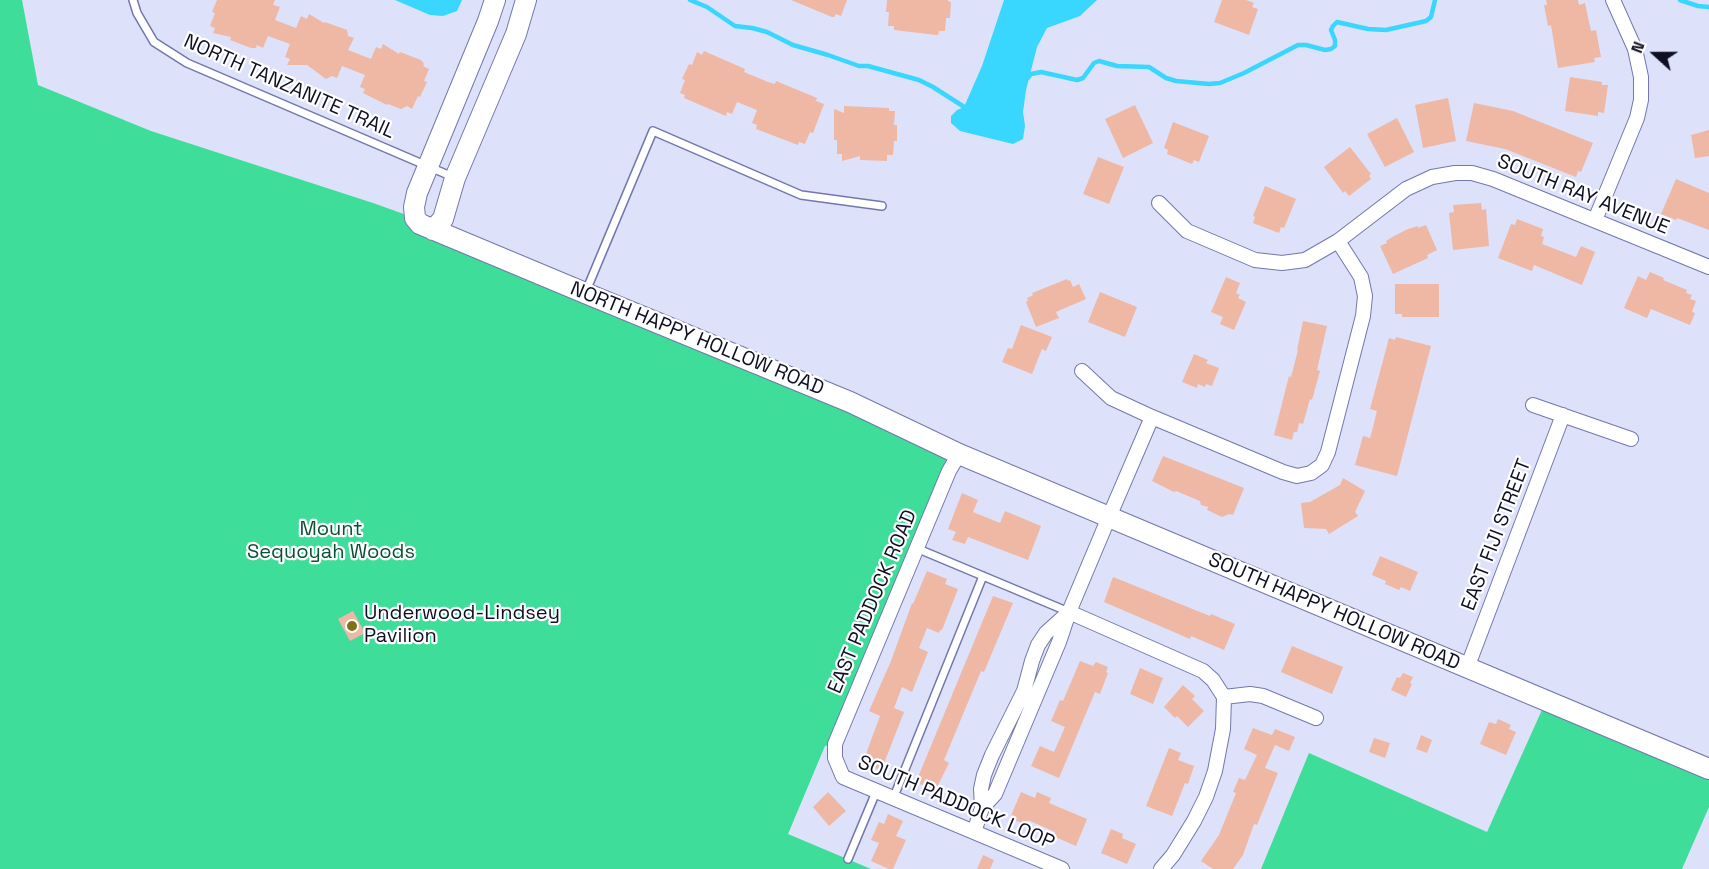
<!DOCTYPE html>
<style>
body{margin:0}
#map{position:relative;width:1709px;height:869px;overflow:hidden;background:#dee1fa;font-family:"Space Grotesk",sans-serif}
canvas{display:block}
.north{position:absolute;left:1625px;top:24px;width:60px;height:60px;-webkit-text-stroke:4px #fff;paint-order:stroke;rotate:291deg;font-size:16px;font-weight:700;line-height:24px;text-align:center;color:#0f0f24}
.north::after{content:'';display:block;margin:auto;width:21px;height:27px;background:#0f0f24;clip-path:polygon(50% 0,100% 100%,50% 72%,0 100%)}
</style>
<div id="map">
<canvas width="1709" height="869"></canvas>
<div class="north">N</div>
</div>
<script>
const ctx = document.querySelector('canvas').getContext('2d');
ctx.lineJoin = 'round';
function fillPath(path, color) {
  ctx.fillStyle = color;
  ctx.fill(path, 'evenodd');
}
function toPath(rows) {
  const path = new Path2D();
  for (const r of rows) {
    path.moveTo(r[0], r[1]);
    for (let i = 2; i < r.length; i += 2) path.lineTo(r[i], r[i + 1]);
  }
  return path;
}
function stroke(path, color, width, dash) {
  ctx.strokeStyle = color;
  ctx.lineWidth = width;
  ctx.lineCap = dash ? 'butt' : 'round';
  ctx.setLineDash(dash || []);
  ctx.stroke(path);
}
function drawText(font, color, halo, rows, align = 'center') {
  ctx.font = font + ' "Space Grotesk",sans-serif';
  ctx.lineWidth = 4.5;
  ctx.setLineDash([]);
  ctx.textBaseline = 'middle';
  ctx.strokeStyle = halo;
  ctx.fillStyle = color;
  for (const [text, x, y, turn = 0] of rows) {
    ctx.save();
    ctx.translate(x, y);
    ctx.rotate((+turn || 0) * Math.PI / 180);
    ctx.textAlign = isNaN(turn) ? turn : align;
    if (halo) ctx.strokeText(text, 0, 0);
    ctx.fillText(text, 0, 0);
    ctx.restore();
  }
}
const green = toPath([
 [0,0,22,0,38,85,151,131,373,203,415,218,959,454,835,744,825,746,788,834,871,869,0,869],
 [1546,701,1709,769,1709,807,1682,869,1261,869,1309,753,1487,832]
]);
const water = toPath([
 [395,0,462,0,457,11,443,16,430,15],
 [1004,0,1097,0,1080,16,1047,28,1037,47,1026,90,1023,112,1025,126,1023,139,1013,144,960,131,951,123,951,116,957,110,964,107,982,66]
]);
const stream = toPath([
 [690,0,707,7,735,26,752,28,767,32,793,45,828,55,859,66,868,66,919,80,933,87,969,110],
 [1680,0,1698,6,1709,7],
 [1028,78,1031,74,1041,72,1077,80,1083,78,1094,63,1099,61,1117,66,1149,67,1166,78,1176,81,1209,84,1220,83,1244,73,1298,45,1306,45,1325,50,1331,49,1335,46,1335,40,1331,30,1333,26,1337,22,1368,29,1386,30,1426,21,1431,17,1435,0]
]);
const building = toPath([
 [217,0,275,0,273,5,280,7,275,20,296,28,301,16,307,19,309,14,324,23,325,22,347,30,348,36,354,38,348,50,371,59,376,47,381,49,383,44,399,54,400,52,421,60,424,64,423,66,429,69,424,81,427,82,420,97,418,96,412,109,407,106,401,109,388,104,387,105,363,93,365,89,360,87,365,75,342,66,337,78,332,76,326,79,307,65,287,65,290,59,285,57,290,44,268,36,263,48,257,45,256,48,251,48,230,40,231,37,213,33,215,28,210,26,215,13,212,12],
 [791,0,847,0,841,16,836,14,834,17,832,17],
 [887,0,948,0,948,1,951,2,950,18,946,18,945,31,939,31,938,35,936,35,894,30,894,26,888,26,889,12,886,12],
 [1222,0,1246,0,1254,3,1252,7,1258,9,1249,35,1214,22],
 [1546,0,1578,0,1579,5,1585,3,1591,31,1596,30,1601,57,1594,58,1595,62,1558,68,1551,25,1548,26,1544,5,1547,5],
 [704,51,745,69,744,72,768,82,775,84,776,81,817,98,816,101,824,104,813,133,810,132,805,144,799,142,798,145,756,129,757,125,752,123,757,110,737,102,732,114,727,112,726,116,684,98,685,95,680,93,685,80,682,79,689,64,692,65,697,52,702,55],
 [1570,77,1602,82,1602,85,1608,85,1604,113,1598,112,1598,116,1565,111],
 [1448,98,1456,141,1423,148,1415,105],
 [1474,103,1513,111,1593,143,1581,172,1578,171,1576,177,1505,149,1466,141],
 [1135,105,1153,143,1123,158,1105,119],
 [844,106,889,108,889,111,895,111,894,125,897,125,897,141,894,141,893,155,887,155,887,161,860,160,860,156,842,161,842,154,837,154,837,140,834,140,834,109,844,113],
 [1397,118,1414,152,1385,167,1367,134],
 [1173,122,1209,136,1199,162,1194,160,1192,164,1167,154,1168,150,1164,148],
 [1709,130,1709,156,1695,158,1691,135],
 [1350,147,1371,174,1369,176,1371,179,1349,196,1345,191,1343,193,1324,167],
 [1098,157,1124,167,1109,204,1083,194],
 [1676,179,1709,193,1709,230,1677,218,1676,220,1661,214],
 [1265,186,1296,199,1284,228,1281,227,1279,233,1253,223,1255,217,1253,216],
 [1481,203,1482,210,1486,209,1489,246,1453,250,1449,213,1454,212,1453,205],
 [1517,219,1543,229,1541,236,1544,237,1542,244,1576,257,1581,246,1595,252,1582,285,1534,265,1532,271,1498,258,1511,224,1515,225],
 [1426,225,1437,250,1427,255,1428,258,1393,274,1380,246,1387,243,1386,241,1394,236,1408,229,1418,226,1418,228],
 [1650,272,1664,278,1663,280,1687,290,1686,293,1692,295,1690,299,1696,301,1692,312,1695,313,1690,325,1651,309,1647,318,1624,308,1638,276,1646,280],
 [1226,277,1240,283,1236,293,1240,295,1238,298,1246,302,1234,330,1220,324,1223,317,1211,312],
 [1067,279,1068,281,1070,280,1073,287,1079,284,1086,299,1056,312,1059,318,1036,327,1026,302,1028,301,1027,298,1033,295,1032,293],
 [1395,284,1439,284,1439,317,1402,317,1402,314,1395,314],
 [1100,292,1137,307,1125,337,1088,322],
 [1303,321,1327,326,1317,370,1320,371,1312,400,1310,399,1303,424,1299,423,1297,432,1294,432,1292,440,1274,435,1289,376,1291,377,1298,350,1297,350],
 [1021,325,1052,337,1046,351,1042,349,1032,374,1002,362,1008,348,1012,349],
 [1396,337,1431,346,1397,476,1355,465,1363,436,1370,438,1371,435,1377,411,1370,409,1389,338,1395,340],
 [1194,354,1208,360,1206,363,1219,368,1212,386,1206,384,1205,387,1198,384,1197,388,1182,382],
 [1163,456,1244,488,1233,515,1229,514,1222,517,1207,510,1208,507,1201,505,1200,501,1176,491,1174,492,1152,481],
 [1343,478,1365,491,1355,512,1358,516,1329,534,1326,529,1304,528,1301,503,1310,502,1340,485],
 [962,493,978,500,973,512,1000,523,1005,511,1041,526,1028,560,968,537,965,544,952,540,956,532,948,529],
 [1380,556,1418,572,1410,591,1401,587,1399,590,1385,584,1386,581,1372,575],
 [927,571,947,579,945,584,958,589,942,630,940,630,939,633,927,628,919,648,928,652,912,692,902,687,894,708,904,712,881,771,863,762,880,716,869,711,891,661,912,603,913,604],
 [1113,577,1210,616,1211,614,1235,624,1224,650,1191,636,1190,639,1104,602],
 [993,596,1013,603,984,672,981,671,944,760,949,763,935,791,916,782],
 [353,611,365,633,350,641,338,619],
 [1292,646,1343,667,1332,694,1281,672],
 [1080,661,1093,666,1096,662,1108,667,1106,672,1108,673,1100,694,1095,692,1059,778,1031,766,1040,746,1054,752,1065,727,1051,721,1060,700,1063,701],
 [1140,668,1163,678,1153,704,1130,694],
 [1403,673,1413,677,1410,683,1412,684,1406,697,1391,690,1397,677,1400,678],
 [1183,685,1195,696,1192,699,1204,711,1188,727,1177,716,1175,718,1164,707],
 [1498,719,1511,725,1509,729,1516,732,1506,755,1480,744,1489,722,1496,724],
 [1253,728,1272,735,1275,729,1295,737,1289,751,1275,745,1265,768,1278,773,1257,825,1254,824,1243,855,1233,869,1213,869,1201,861,1219,835,1236,793,1233,792,1239,778,1245,780,1257,755,1244,749],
 [1421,735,1432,740,1427,753,1416,749],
 [1374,738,1390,743,1385,758,1369,752],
 [1169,748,1181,753,1178,760,1194,766,1188,784,1185,783,1172,816,1146,806],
 [828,792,846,811,829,826,813,807],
 [1021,792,1035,798,1037,792,1051,798,1049,803,1087,819,1076,846,1053,836,1055,832,1028,820,1026,825,1010,818],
 [888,814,903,821,896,836,906,840,893,869,889,869,871,861,879,843,871,840,879,822,884,824],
 [1111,829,1123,834,1122,838,1136,844,1127,864,1101,853],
 [983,855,994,860,990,869,977,869]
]);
const lane = toPath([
 [133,0,137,13,154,42,187,63,453,177],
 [586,291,653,131,801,195,882,206],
 [916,548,1069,612],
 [893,799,983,576],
 [848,859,876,792]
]);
const street = toPath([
 [1159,203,1187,231,1255,260,1282,263,1305,260,1338,241,1406,189,1432,177,1455,173,1472,173,1493,179,1709,267],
 [1595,220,1637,118,1641,100,1641,77,1635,49,1613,0],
 [1082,371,1111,398,1152,417,1283,472,1297,476,1311,473,1322,465,1328,452,1363,316,1365,296,1361,277,1338,241],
 [1533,405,1631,439],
 [959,454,949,471,835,744,835,758,843,777,1062,869],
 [1069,612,1203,671,1213,680,1224,697,1223,729,1215,771,1206,797,1194,821,1173,855,1161,869],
 [1467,668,1563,415],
 [1224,697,1250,694,1263,696,1316,718],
 [982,808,981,789,984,775,992,755,1024,691,1032,661,1038,645,1046,633,1067,614],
 [974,832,982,808,995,794,1059,642,1069,612,1109,517,1152,417]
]);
const secondary = toPath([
 [495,0,488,21,417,193,414,207,415,218,420,224,585,293,850,402,959,454,1709,769],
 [433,230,443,219,455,178,516,34,526,0]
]);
const markers = [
 [352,626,6,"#807213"]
];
const streetNames = [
 ["NORTH TANZANITE TRAIL",289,87,24],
 ["SOUTH RAY AVENUE",1583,195,22],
 ["NORTH HAPPY HOLLOW ROAD",697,339,22],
 ["EAST FIJI STREET",1497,535,-69],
 ["EAST PADDOCK ROAD",873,602,-67],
 ["SOUTH HAPPY HOLLOW ROAD",1334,612,23],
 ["SOUTH PADDOCK LOOP",956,803,23]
];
const parkNames = [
 ["Mount",331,530],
 ["Sequoyah Woods",331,553]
];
const poiNames = [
 ["Underwood-Lindsey",364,614],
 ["Pavilion",364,637]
];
fillPath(green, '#3edd99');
fillPath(water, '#39d6fe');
stroke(stream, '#39d6fe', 4.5);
fillPath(building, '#eeb8a5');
stroke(lane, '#7377ae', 10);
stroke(street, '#7377ae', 16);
stroke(secondary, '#7377ae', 22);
stroke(lane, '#fff', 7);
stroke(street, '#fff', 14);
stroke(secondary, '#fff', 20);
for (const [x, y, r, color] of markers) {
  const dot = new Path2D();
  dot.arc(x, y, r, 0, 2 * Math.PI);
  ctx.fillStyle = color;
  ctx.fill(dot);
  stroke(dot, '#fff', 2);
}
drawText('20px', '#0f0f24', '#fff', streetNames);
drawText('20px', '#0c4f33', '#fff', parkNames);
drawText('20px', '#0f0f24', '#fff', poiNames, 'left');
</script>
